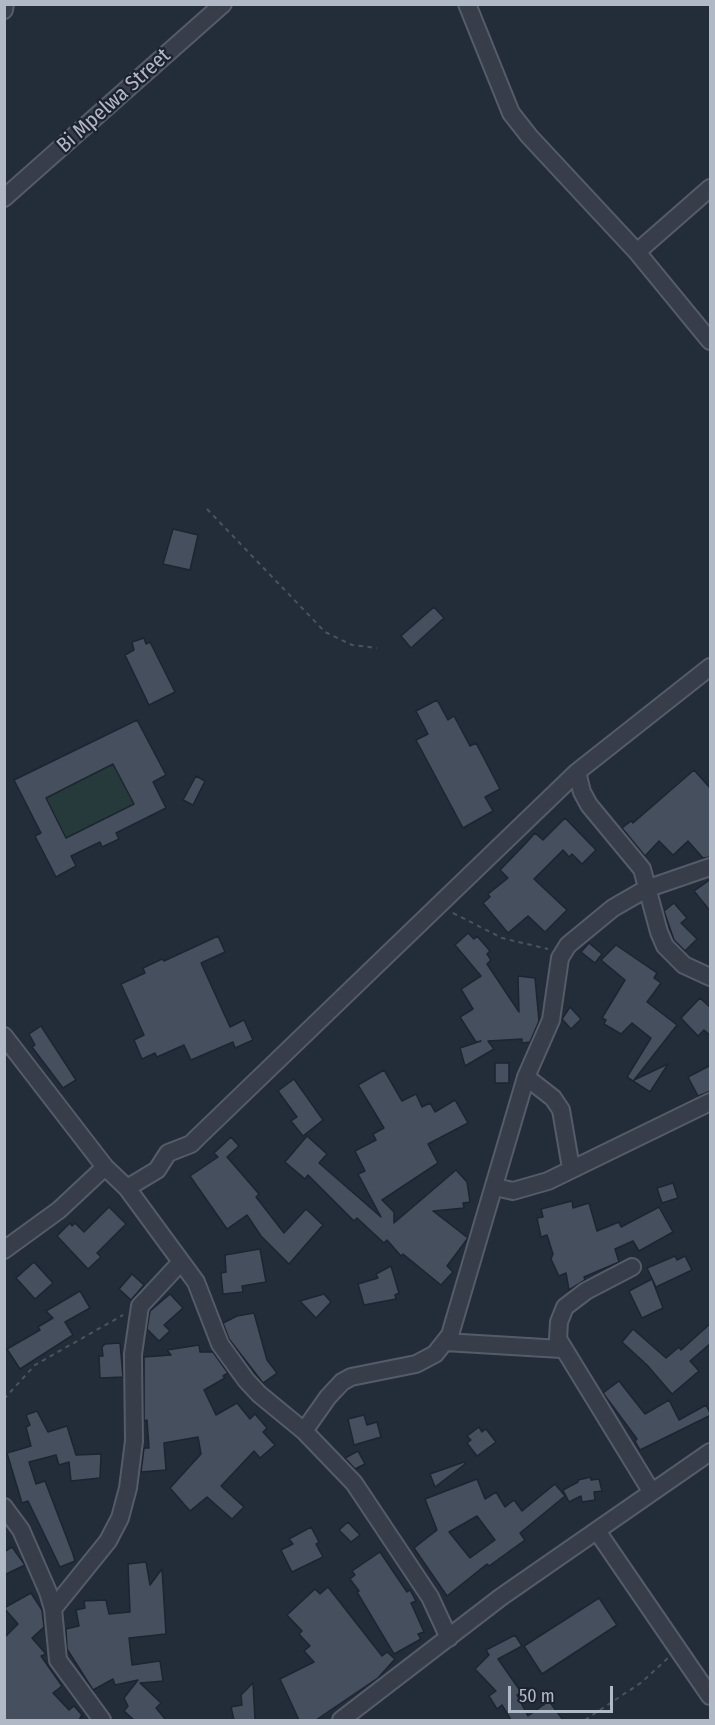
<!DOCTYPE html>
<style>
body{margin:0}
#map{position:relative;width:715px;height:1725px;overflow:hidden;background:#232c39;font-family:"Fira Sans Condensed",sans-serif}
canvas{display:block}
.frame{position:absolute;inset:0;border:6px solid #b2b9c6;pointer-events:none}
.scale{position:absolute;left:508px;top:1686px;width:105px;height:27px;box-sizing:border-box;border:3px solid #b2b9c6;border-top:0;padding-left:8px;font-size:18px;line-height:21px;white-space:nowrap;color:#b2b9c6;-webkit-text-stroke:4px #1c232f;paint-order:stroke}
</style>
<div id="map">
<canvas width="715" height="1725"></canvas>
<div class="frame"></div>
<div class="scale">50 m</div>
</div>
<script>
const ctx = document.querySelector('canvas').getContext('2d');
ctx.lineJoin = 'round';
function fillPath(path, color) {
  ctx.fillStyle = color;
  ctx.fill(path, 'evenodd');
}
function toPath(rows) {
  const path = new Path2D();
  for (const r of rows) {
    path.moveTo(r[0], r[1]);
    for (let i = 2; i < r.length; i += 2) path.lineTo(r[i], r[i + 1]);
  }
  return path;
}
function stroke(path, color, width, dash) {
  ctx.strokeStyle = color;
  ctx.lineWidth = width;
  ctx.lineCap = dash ? 'butt' : 'round';
  ctx.setLineDash(dash || []);
  ctx.stroke(path);
}
function drawText(font, color, halo, rows, align = 'center') {
  ctx.font = font + ' "Fira Sans Condensed",sans-serif';
  ctx.lineWidth = 4.5;
  ctx.setLineDash([]);
  ctx.textBaseline = 'middle';
  ctx.strokeStyle = halo;
  ctx.fillStyle = color;
  for (const [text, x, y, turn = 0] of rows) {
    ctx.save();
    ctx.translate(x, y);
    ctx.rotate((+turn || 0) * Math.PI / 180);
    ctx.textAlign = isNaN(turn) ? turn : align;
    if (halo) ctx.strokeText(text, 0, 0);
    ctx.fillText(text, 0, 0);
    ctx.restore();
  }
}
const green = toPath([
 [113,764,134,804,66,838,46,798]
]);
const building = toPath([
 [173,529,198,535,190,570,163,564,173,529],
 [434,607,444,618,411,648,401,636,434,607],
 [144,638,146,644,150,642,175,692,149,705,125,655,134,650,132,642,144,638],
 [437,700,448,720,454,716,470,746,476,743,500,789,485,797,493,811,463,828,416,740,428,734,416,711,437,700],
 [137,720,166,775,153,782,166,808,116,833,119,839,102,847,100,842,71,856,76,866,56,877,35,836,41,833,14,780,137,720],
 [113,764,134,804,66,838,46,798,113,764],
 [694,770,711,789,711,857,703,858,688,841,673,855,659,841,645,856,622,828,631,821,633,823,694,770],
 [196,776,205,781,193,805,183,800,196,776],
 [565,818,596,850,582,864,572,854,569,857,563,850,534,879,567,910,545,932,528,916,508,933,483,903,490,897,488,894,508,878,500,870,527,842,535,833,543,840,565,818],
 [711,879,711,912,694,891,711,879],
 [674,903,687,918,681,923,697,939,685,951,674,940,664,911,674,903],
 [468,933,474,939,477,936,490,951,487,954,491,960,487,964,519,1012,518,976,535,978,539,1021,530,1042,522,1043,522,1039,488,1041,494,1049,465,1066,460,1048,481,1041,476,1042,460,1017,473,1009,461,989,481,976,455,945,468,933],
 [218,936,225,952,201,963,230,1027,244,1020,253,1040,235,1048,233,1042,191,1060,184,1045,157,1057,155,1053,142,1059,134,1040,144,1035,121,984,145,973,143,968,162,959,164,961,218,936],
 [589,943,602,954,595,963,581,952,589,943],
 [616,945,657,973,654,978,661,983,647,1002,677,1025,634,1080,668,1064,650,1092,627,1077,651,1038,632,1023,621,1034,604,1024,606,1020,602,1018,625,980,601,960,616,945],
 [700,998,711,1008,711,1036,704,1030,698,1036,681,1018,700,998],
 [570,1007,581,1019,571,1029,562,1019,570,1007],
 [41,1026,76,1080,63,1088,32,1047,35,1045,29,1034,41,1026],
 [495,1063,509,1063,509,1083,495,1083,495,1063],
 [711,1065,711,1091,698,1096,688,1077,711,1065],
 [384,1070,402,1101,416,1094,422,1107,430,1103,435,1112,455,1100,468,1123,428,1144,438,1163,382,1200,394,1212,394,1223,456,1170,467,1182,470,1202,463,1203,464,1208,433,1211,468,1238,447,1266,453,1272,441,1285,403,1254,401,1256,387,1240,384,1243,357,1218,354,1221,308,1175,305,1179,285,1162,307,1136,327,1154,319,1163,381,1217,358,1174,365,1171,355,1151,376,1140,373,1134,384,1128,358,1085,384,1070],
 [294,1079,323,1120,303,1136,291,1121,297,1117,278,1091,294,1079],
 [231,1137,239,1146,227,1157,259,1194,256,1197,284,1233,306,1209,323,1225,289,1264,261,1236,247,1215,227,1229,190,1176,218,1157,214,1153,231,1137],
 [673,1183,678,1198,662,1203,657,1188,673,1183],
 [572,1201,573,1208,589,1203,597,1231,619,1222,621,1227,659,1207,673,1232,639,1251,633,1241,615,1249,619,1262,584,1277,585,1280,569,1290,566,1273,559,1276,551,1259,553,1254,547,1235,541,1237,537,1218,543,1217,541,1209,572,1201],
 [109,1207,126,1224,97,1253,101,1257,88,1269,57,1236,70,1223,72,1226,75,1223,84,1232,109,1207],
 [260,1249,266,1282,242,1286,243,1292,223,1294,221,1273,226,1272,225,1255,260,1249],
 [675,1256,677,1260,685,1256,692,1270,656,1287,647,1268,675,1256],
 [34,1262,53,1283,35,1299,16,1278,34,1262],
 [391,1266,399,1293,395,1295,396,1299,364,1305,358,1284,378,1278,376,1274,391,1266],
 [132,1274,144,1285,131,1300,119,1289,132,1274],
 [652,1279,663,1308,642,1318,629,1291,652,1279],
 [80,1291,90,1308,65,1322,73,1335,20,1369,7,1349,40,1330,38,1327,53,1318,46,1311,80,1291],
 [170,1294,183,1308,164,1325,170,1331,159,1341,147,1329,150,1311,170,1294],
 [324,1294,331,1302,316,1318,300,1301,324,1294],
 [254,1313,267,1360,277,1373,263,1383,229,1339,223,1323,237,1316,254,1313],
 [711,1323,711,1343,690,1361,699,1371,672,1394,647,1365,622,1342,633,1329,666,1358,679,1347,681,1350,711,1323],
 [120,1343,123,1377,100,1378,99,1356,103,1356,102,1347,105,1344,120,1343],
 [199,1345,200,1352,213,1352,228,1373,223,1376,225,1378,204,1390,216,1415,237,1403,250,1419,255,1414,267,1428,263,1432,275,1445,260,1458,254,1451,221,1486,244,1507,232,1519,207,1497,190,1511,170,1488,201,1454,198,1437,164,1443,166,1470,141,1472,144,1448,149,1448,147,1420,144,1421,144,1357,171,1355,167,1350,199,1345],
 [619,1381,645,1414,669,1400,679,1420,706,1405,711,1415,640,1450,635,1441,637,1439,603,1393,619,1381],
 [37,1411,48,1432,67,1426,76,1455,101,1454,100,1478,71,1481,69,1462,59,1465,56,1455,29,1462,36,1484,45,1481,73,1554,75,1561,60,1567,28,1501,22,1503,7,1453,31,1446,26,1427,30,1425,26,1415,37,1411],
 [364,1415,367,1425,377,1422,381,1437,354,1445,348,1419,364,1415],
 [479,1427,482,1432,486,1429,496,1442,477,1456,467,1443,471,1440,467,1436,479,1427],
 [358,1451,365,1464,355,1469,345,1458,358,1451],
 [464,1462,465,1464,435,1487,430,1474,464,1462],
 [591,1477,591,1480,599,1479,602,1491,594,1492,595,1500,582,1502,581,1496,569,1502,563,1490,578,1482,578,1480,591,1477],
 [477,1479,485,1499,496,1492,505,1507,514,1500,522,1511,555,1484,565,1496,520,1533,525,1540,489,1566,487,1564,447,1596,414,1548,437,1530,425,1499,477,1479],
 [477,1516,495,1540,470,1558,449,1532,477,1516],
 [348,1522,360,1535,351,1542,339,1530,348,1522],
 [311,1527,319,1542,316,1544,323,1557,292,1572,281,1550,293,1544,289,1539,311,1527],
 [12,1547,25,1565,4,1575,4,1552,12,1547],
 [380,1552,407,1592,410,1590,416,1601,411,1603,424,1632,418,1634,421,1639,394,1654,357,1592,359,1591,350,1579,355,1575,352,1571,380,1552],
 [146,1562,150,1585,162,1569,166,1634,129,1638,132,1665,160,1661,163,1681,140,1683,161,1703,156,1708,166,1720,134,1720,124,1711,128,1706,124,1698,138,1680,115,1685,113,1679,93,1690,67,1649,66,1629,79,1626,76,1610,85,1608,84,1601,106,1600,109,1614,130,1612,128,1564,146,1562],
 [328,1587,382,1656,387,1652,395,1659,378,1678,316,1720,299,1720,280,1679,314,1662,304,1651,310,1646,299,1634,302,1631,287,1615,315,1589,320,1594,328,1587],
 [31,1593,42,1610,44,1627,32,1638,46,1654,41,1656,62,1686,53,1693,69,1710,74,1706,82,1715,79,1720,4,1720,4,1638,18,1624,4,1608,31,1593],
 [599,1598,617,1625,542,1674,524,1646,599,1598],
 [515,1635,522,1646,498,1659,521,1692,517,1695,528,1716,549,1701,563,1720,511,1720,502,1705,497,1709,489,1696,496,1691,475,1669,489,1655,486,1650,515,1635],
 [253,1683,255,1720,234,1720,231,1707,242,1705,241,1695,253,1683]
]);
const path = toPath([
 [207,509,325,632,352,645,377,648],
 [453,913,502,938,548,949],
 [4,1399,35,1365,123,1315],
 [585,1720,642,1682,668,1658]
]);
const street = toPath([
 [467,4,511,113,529,136,637,252,710,341],
 [4,10,5,4],
 [4,198,223,4],
 [637,252,710,188],
 [577,772,582,792,589,805,642,869,659,932,665,946,684,965,710,977],
 [4,1036,105,1167,127,1188,196,1282,220,1344,246,1380,259,1394,304,1431,354,1483,430,1597,449,1638],
 [526,1077,553,1098,561,1110,571,1168],
 [495,1187,513,1191,548,1181,710,1102],
 [127,1188,157,1170,168,1153,191,1144,198,1137,577,772,710,667],
 [4,1250,59,1210,105,1167],
 [632,1267,586,1291,565,1307,559,1322,558,1339,651,1491],
 [445,1342,561,1349],
 [304,1431,328,1397,342,1382,351,1377,416,1364,435,1354,450,1335,526,1077,551,1020,560,958,568,945,613,908,646,889,710,867],
 [4,1507,21,1530,48,1592,53,1609,58,1660,102,1720],
 [597,1531,710,1696],
 [53,1609,108,1541,120,1518,128,1488,134,1441,133,1354,140,1306,181,1262],
 [341,1720,501,1597,710,1452]
]);
const streetNames = [
 ["Bi Mpelwa Street",114,101,-42]
];
fillPath(green, '#263a3c');
fillPath(building, '#454f5e');
stroke(building, '#1e2531', 1.5);
stroke(street, '#555c68', 20);
stroke(path, '#45575a', 2, [4.5, 4.5]);
stroke(street, '#373e4a', 16);
drawText('21px', '#b2b9c6', '#1c232f', streetNames);
</script>
